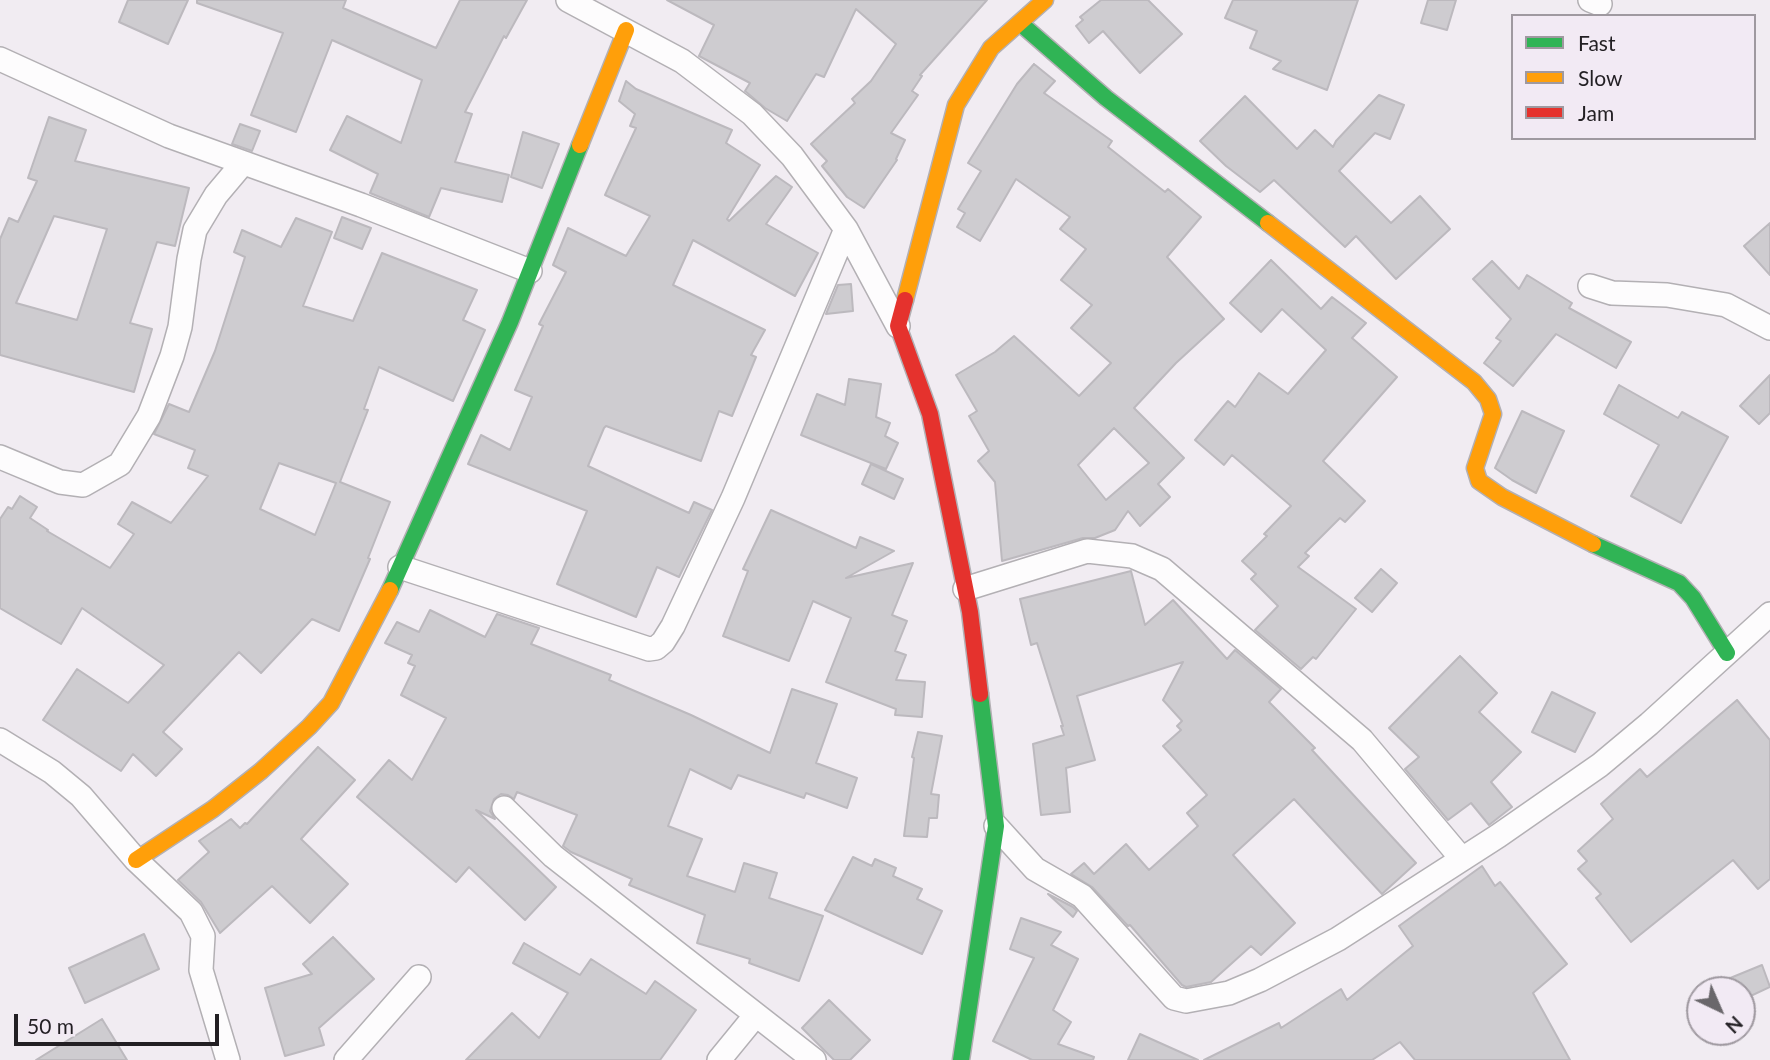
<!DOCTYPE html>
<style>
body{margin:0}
#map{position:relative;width:1770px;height:1060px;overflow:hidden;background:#f1ecf2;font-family:Lato,sans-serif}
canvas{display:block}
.legend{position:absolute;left:1511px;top:14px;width:245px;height:126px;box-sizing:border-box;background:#f2eaf4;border:2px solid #9f99a0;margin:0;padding:9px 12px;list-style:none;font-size:21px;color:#221f23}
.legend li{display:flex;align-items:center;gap:14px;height:35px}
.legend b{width:35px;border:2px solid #9f99a0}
.north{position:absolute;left:1686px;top:976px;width:70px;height:70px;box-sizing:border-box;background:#f2eaf4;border:2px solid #9f99a0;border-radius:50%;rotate:136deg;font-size:19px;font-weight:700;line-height:28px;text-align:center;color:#221f23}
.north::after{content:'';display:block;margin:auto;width:24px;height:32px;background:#6a676b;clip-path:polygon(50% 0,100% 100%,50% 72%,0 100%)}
.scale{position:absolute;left:14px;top:1014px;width:205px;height:32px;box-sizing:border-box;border:4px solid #221f23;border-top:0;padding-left:9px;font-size:21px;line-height:24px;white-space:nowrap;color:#221f23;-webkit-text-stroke:5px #f2eaf4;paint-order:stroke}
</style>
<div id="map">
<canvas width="1770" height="1060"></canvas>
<ul class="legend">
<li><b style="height:9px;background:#30b455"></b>Fast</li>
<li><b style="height:9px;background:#ff9f0a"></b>Slow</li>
<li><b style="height:9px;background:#e5322d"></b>Jam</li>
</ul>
<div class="north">N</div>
<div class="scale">50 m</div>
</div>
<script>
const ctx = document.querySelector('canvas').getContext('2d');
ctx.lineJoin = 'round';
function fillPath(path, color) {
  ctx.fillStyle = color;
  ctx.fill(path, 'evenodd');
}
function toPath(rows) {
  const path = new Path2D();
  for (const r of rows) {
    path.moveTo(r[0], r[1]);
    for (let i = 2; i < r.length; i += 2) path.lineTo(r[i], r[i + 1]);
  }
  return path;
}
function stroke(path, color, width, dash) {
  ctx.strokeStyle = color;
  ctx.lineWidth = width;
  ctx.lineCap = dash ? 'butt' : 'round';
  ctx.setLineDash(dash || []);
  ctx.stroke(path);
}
const building = toPath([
 [128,0,188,0,168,44,119,22,128,0],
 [197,0,346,0,343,8,436,48,460,0,527,0,506,38,504,36,465,112,472,114,455,162,509,175,502,202,441,188,429,217,370,193,378,174,330,150,347,116,401,143,422,80,332,40,296,132,251,115,283,33,197,3,197,0],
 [667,0,987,0,920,75,922,76,912,91,918,95,891,133,905,140,896,159,897,160,864,208,847,197,822,166,827,161,811,144,855,103,852,99,871,81,896,44,856,9,824,77,816,74,787,121,765,108,745,91,750,83,699,56,714,25,667,0],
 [1101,0,1148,0,1182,34,1140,73,1103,31,1089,43,1076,26,1083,20,1080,17,1101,0],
 [1233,0,1358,0,1327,90,1273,69,1281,61,1250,48,1257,31,1225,18,1233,0],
 [1428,0,1456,0,1447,30,1421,23,1428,0],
 [1034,64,1055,81,1044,93,1112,141,1108,147,1165,192,1168,189,1201,217,1167,257,1224,319,1176,363,1134,408,1184,458,1158,484,1170,497,1140,526,1128,511,1115,530,1095,538,1083,538,1002,561,995,482,978,461,989,451,969,416,977,411,956,375,995,352,1014,336,1079,396,1111,363,1071,328,1092,305,1061,280,1086,249,1060,229,1070,217,1016,179,980,241,957,227,965,213,958,209,981,171,968,163,1017,84,1034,64],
 [1114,428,1149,463,1106,500,1078,465,1114,428],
 [626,81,636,89,732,130,726,143,760,165,727,219,729,221,776,176,792,187,766,224,818,253,795,296,693,240,673,285,765,330,751,355,756,357,732,416,719,411,701,461,606,426,604,428,588,466,689,513,694,502,712,510,679,577,657,567,636,617,557,584,587,511,468,464,481,435,510,450,532,397,515,390,543,326,539,324,566,272,553,265,568,228,626,256,650,216,605,195,636,128,630,126,635,114,619,101,626,81],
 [1379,95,1404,105,1390,139,1375,133,1339,171,1391,223,1420,196,1450,229,1396,279,1356,236,1345,247,1274,180,1260,192,1226,166,1200,141,1245,96,1297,149,1315,130,1333,147,1336,141,1379,95],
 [49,117,86,130,75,161,189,188,175,246,157,242,130,323,152,329,134,392,0,355,0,239,9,218,18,222,37,181,28,178,49,117],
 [54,216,107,229,77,320,16,303,54,216],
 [240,124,260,131,252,151,232,144,240,124],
 [523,132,559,144,542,188,511,177,523,132],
 [342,217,371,228,362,249,334,238,342,217],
 [296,218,332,232,303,306,353,321,382,253,477,290,463,320,485,330,453,401,379,367,364,409,368,410,340,482,390,502,368,558,370,559,339,631,312,619,261,673,239,652,163,732,182,749,156,776,133,754,121,771,43,720,77,669,128,703,164,665,82,608,61,644,0,608,0,519,8,507,12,509,20,496,37,507,30,518,48,530,47,531,110,568,134,534,118,524,132,502,171,523,208,476,188,468,195,450,154,434,169,404,189,412,215,351,245,257,234,252,242,230,281,247,296,218],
 [279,463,336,483,315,535,260,509,279,463],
 [1770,223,1770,275,1744,246,1770,223],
 [1271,260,1321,309,1332,297,1366,323,1352,338,1397,377,1323,461,1365,501,1345,522,1340,518,1305,553,1309,556,1298,567,1356,609,1316,659,1313,657,1301,669,1255,630,1278,606,1251,579,1256,574,1242,561,1267,536,1264,534,1291,506,1232,455,1224,465,1195,440,1228,401,1235,407,1259,373,1288,394,1326,350,1282,309,1261,332,1230,303,1271,260],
 [1492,261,1519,289,1527,275,1572,303,1569,308,1631,342,1616,368,1556,334,1513,386,1484,363,1501,341,1496,338,1511,319,1473,279,1492,261],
 [851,284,853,311,826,314,838,285,851,284],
 [1770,375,1770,413,1759,424,1740,406,1770,375],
 [849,379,881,384,876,417,890,423,885,436,898,443,886,469,801,435,817,394,845,405,849,379],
 [1619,385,1678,418,1682,412,1728,437,1681,523,1631,496,1659,445,1604,414,1619,385],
 [1522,411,1564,431,1536,493,1512,480,1495,468,1522,411],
 [871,464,903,479,894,499,862,484,871,464],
 [771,510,856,548,860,537,894,551,846,578,913,563,892,615,907,621,895,651,906,655,896,680,925,682,922,717,895,715,896,709,826,682,851,618,813,601,789,661,723,636,748,571,743,569,771,510],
 [1381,569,1397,583,1372,612,1355,598,1381,569],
 [1131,571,1145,625,1173,600,1227,659,1235,650,1281,689,1269,702,1315,748,1312,750,1416,863,1382,894,1294,799,1233,855,1295,923,1261,955,1251,946,1211,982,1186,987,1182,985,1130,925,1128,926,1092,887,1071,874,1084,863,1094,874,1126,844,1149,870,1198,826,1187,813,1207,795,1163,746,1181,730,1177,726,1182,721,1163,700,1183,662,1077,696,1095,760,1066,768,1070,812,1041,815,1033,744,1064,735,1061,726,1063,726,1037,643,1031,645,1020,599,1131,571],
 [430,610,485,637,497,614,539,628,531,644,611,675,609,680,691,715,770,753,792,689,837,704,816,763,857,778,847,808,806,793,804,798,738,775,731,789,690,769,668,826,702,839,687,876,735,892,744,863,777,873,769,898,823,916,799,981,749,963,750,959,697,943,705,915,629,885,632,879,571,852,563,846,577,815,517,792,514,799,508,795,501,794,494,799,490,811,495,819,476,810,556,887,525,920,469,867,456,882,357,797,389,760,412,780,446,718,401,695,415,666,408,663,412,655,385,643,397,622,419,632,430,610],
 [1460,656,1497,693,1479,712,1521,752,1491,782,1512,807,1489,825,1471,803,1448,820,1405,769,1419,757,1389,728,1460,656],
 [1552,692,1595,713,1575,752,1532,732,1552,692],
 [1737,700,1770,740,1770,879,1758,889,1733,860,1631,942,1596,898,1601,894,1578,869,1587,861,1578,851,1613,819,1601,804,1640,769,1647,777,1737,700],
 [918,732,942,736,931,794,939,795,937,818,929,818,927,837,904,836,914,758,912,757,918,732],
 [318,747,355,780,301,839,348,884,310,923,272,886,220,933,201,902,178,880,209,852,199,841,231,819,240,828,245,823,247,824,318,747],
 [853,857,872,866,875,859,896,868,893,876,922,889,917,899,942,911,922,954,825,910,853,857],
 [1482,866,1495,886,1500,882,1567,964,1533,993,1570,1060,1415,1060,1400,1042,1372,1060,1204,1060,1279,1023,1281,1028,1341,989,1347,1000,1413,946,1399,926,1482,866],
 [1048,894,1073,907,1077,911,1073,917,1048,894],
 [1021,918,1061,932,1051,945,1078,959,1053,1010,1071,1022,1058,1044,1094,1057,1093,1060,1032,1060,993,1041,1034,958,1010,949,1021,918],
 [144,934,159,969,85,1003,69,968,144,934],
 [333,937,374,979,319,1028,324,1045,285,1056,265,988,312,974,303,964,333,937],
 [524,943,580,975,591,959,646,994,655,981,696,1010,660,1060,466,1060,512,1013,539,1038,568,993,513,963,524,943],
 [1762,965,1770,987,1742,1000,1742,990,1701,990,1762,965],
 [829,1000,870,1040,850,1060,834,1060,802,1028,829,1000],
 [102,1019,127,1060,36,1060,102,1019],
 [1140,1034,1198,1060,1128,1060,1140,1034]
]);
const street = toPath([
 [568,0,682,61,752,114,792,156,846,229,898,326],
 [1590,0,1600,4],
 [0,59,169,136,361,205,530,271],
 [1590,286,1612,293,1667,295,1726,305,1770,328],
 [0,457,60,482,83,485,120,464,149,416,172,356,180,327,189,259,195,230,216,195,243,163],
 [400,567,649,649,656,648,663,642,673,626,733,498,846,229],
 [965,589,1087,551,1132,556,1162,569,1362,740,1462,859],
 [0,740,52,772,81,796,136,860,191,912,203,936,201,970,228,1060],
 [504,808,553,856,814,1060],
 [996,826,1035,869,1082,896,1174,998,1186,1001,1229,993,1260,980,1338,939,1498,836,1600,765,1649,724,1770,614],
 [346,1060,419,977],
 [719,1060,755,1016]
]);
const fast = toPath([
 [1020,23,1106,98,1268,223],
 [1593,544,1679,583,1693,598,1727,653],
 [390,590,510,322,580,145],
 [961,1060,996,826,980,694]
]);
const slow = toPath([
 [580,145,626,30],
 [1268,223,1474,382,1488,399,1493,414,1475,468,1479,481,1502,497,1593,544],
 [905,300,956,105,991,48,1045,0],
 [136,860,213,809,261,771,309,727,331,703,390,590]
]);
const jam = toPath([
 [905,300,898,326,930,414,970,612,980,694]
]);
fillPath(building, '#ceccd0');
stroke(building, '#bcb9be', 2);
stroke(street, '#b3b0b4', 26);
stroke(fast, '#b3b0b4', 19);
stroke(slow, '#b3b0b4', 19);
stroke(jam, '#b3b0b4', 19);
stroke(street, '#fdfcfd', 23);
stroke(fast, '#30b455', 16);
stroke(slow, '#ff9f0a', 16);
stroke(jam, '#e5322d', 16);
</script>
